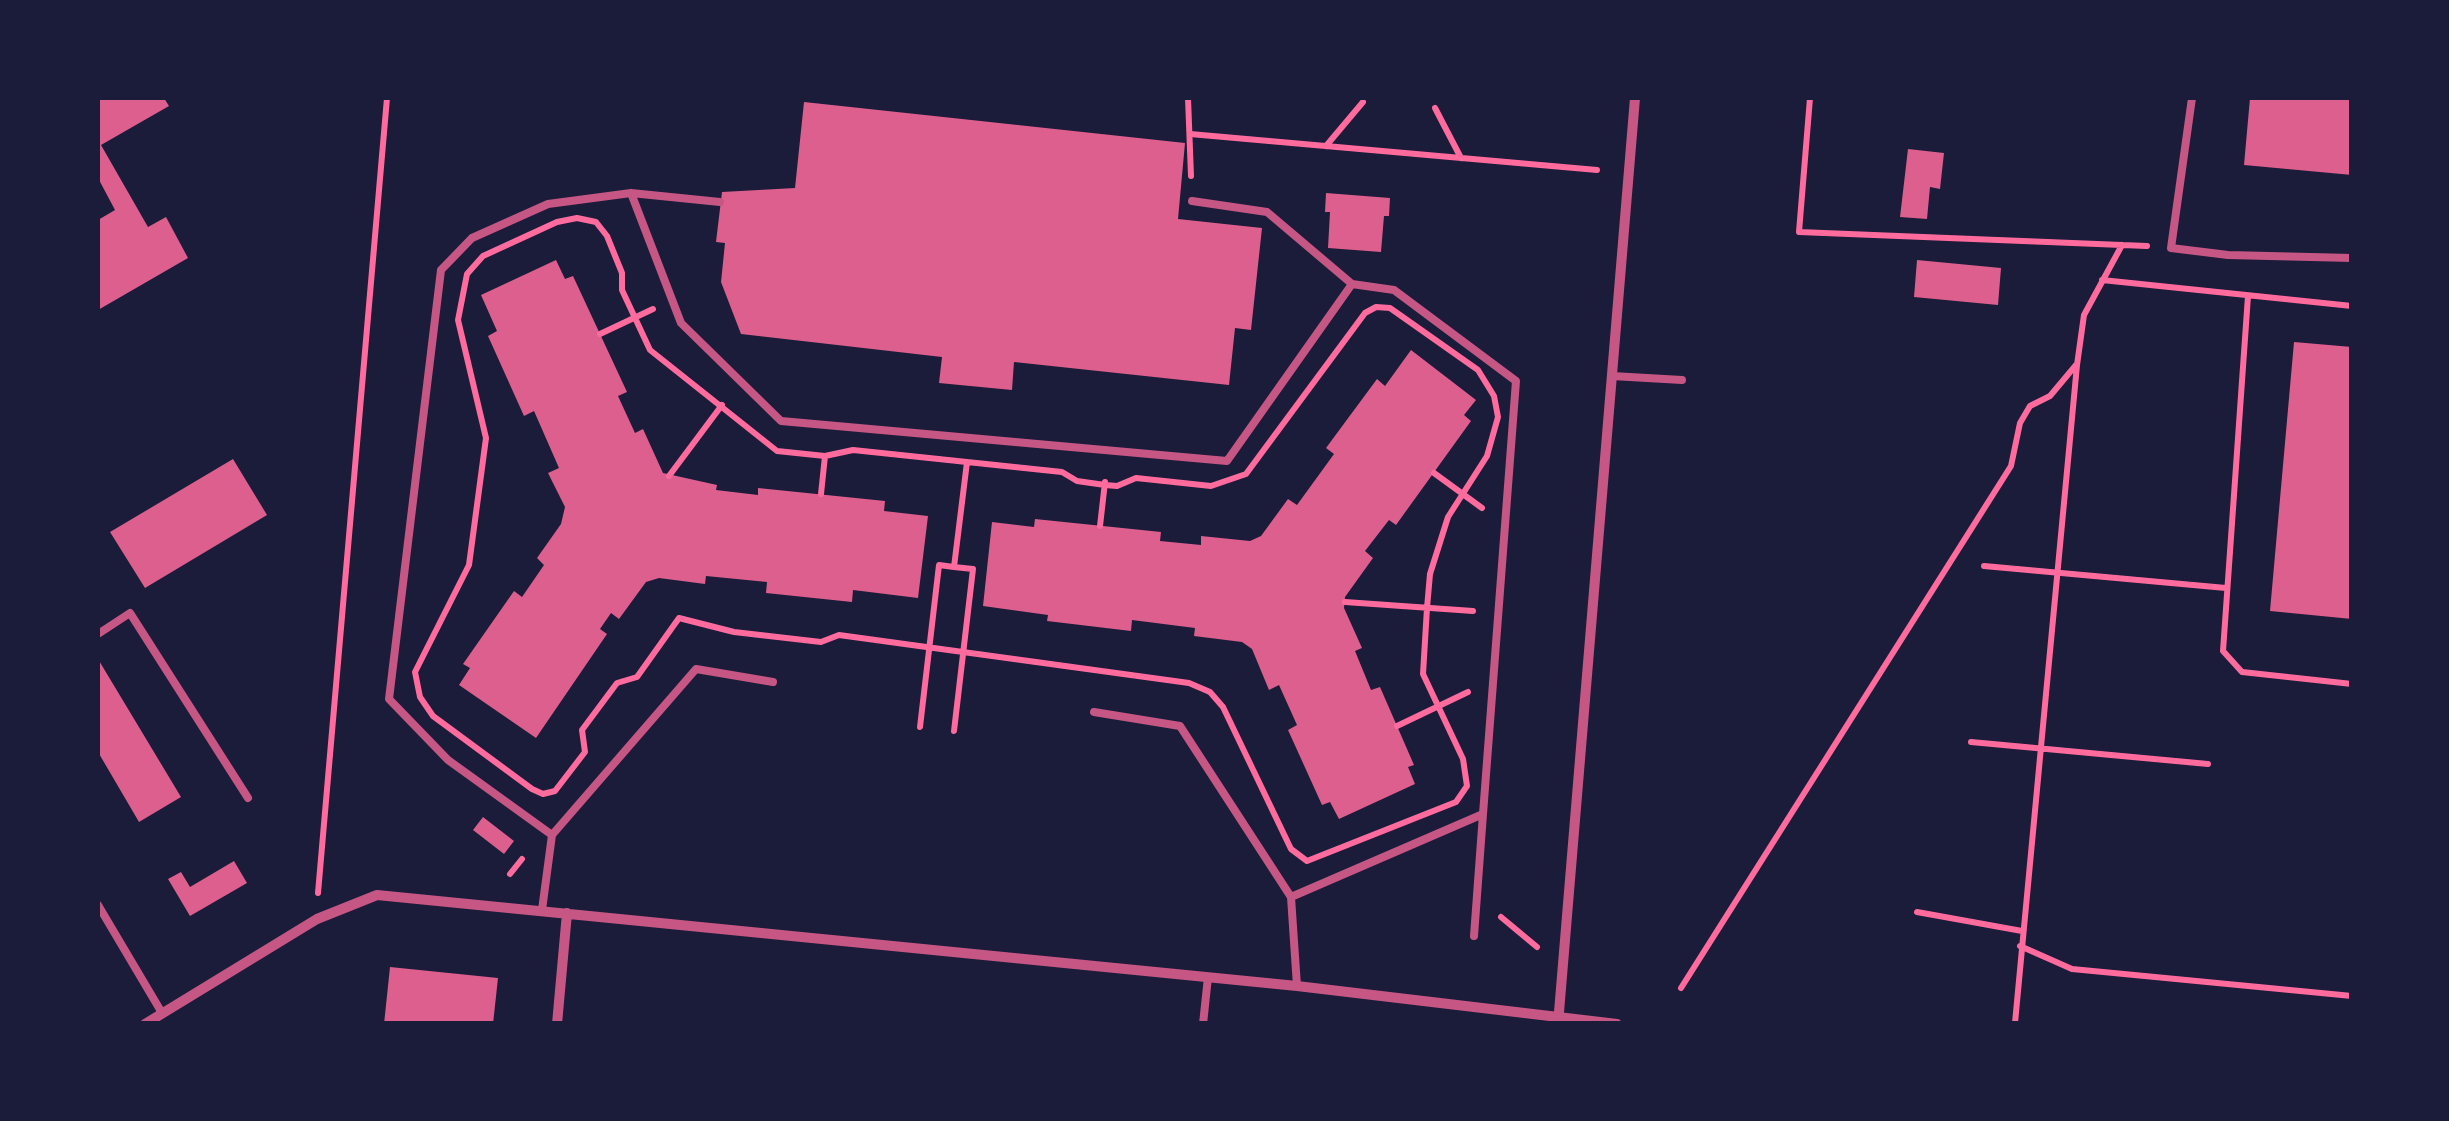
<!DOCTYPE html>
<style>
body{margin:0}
#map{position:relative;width:2449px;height:1121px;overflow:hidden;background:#1b1b3a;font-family:"DejaVu Sans",sans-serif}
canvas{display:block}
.frame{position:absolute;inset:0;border:100px solid #1b1b3a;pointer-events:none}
</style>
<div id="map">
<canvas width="2449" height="1121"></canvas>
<div class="frame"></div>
</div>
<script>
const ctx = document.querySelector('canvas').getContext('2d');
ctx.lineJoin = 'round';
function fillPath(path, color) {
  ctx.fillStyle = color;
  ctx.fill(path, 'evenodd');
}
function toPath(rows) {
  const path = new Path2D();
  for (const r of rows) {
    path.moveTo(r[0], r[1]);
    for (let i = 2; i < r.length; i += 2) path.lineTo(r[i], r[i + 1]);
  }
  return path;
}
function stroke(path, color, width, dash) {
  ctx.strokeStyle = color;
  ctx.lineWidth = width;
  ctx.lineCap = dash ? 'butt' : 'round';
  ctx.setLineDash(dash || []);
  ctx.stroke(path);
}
const building = toPath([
 [98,98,164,98,169,106,101,145,148,227,166,217,188,258,98,310,98,220,115,210,98,178],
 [2250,98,2352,98,2352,175,2244,165],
 [804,102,1185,143,1178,219,1262,228,1251,330,1235,328,1229,385,1014,362,1012,390,939,383,942,357,741,334,721,282,725,243,716,242,722,192,795,188],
 [1908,149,1944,153,1940,189,1930,187,1927,219,1900,217],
 [1326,193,1390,198,1389,216,1384,216,1381,252,1328,248,1330,212,1325,212],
 [556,260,565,279,573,276,627,392,618,396,635,433,643,429,663,473,717,485,716,490,758,495,758,488,885,501,884,511,928,516,918,598,853,590,852,602,766,593,767,582,706,576,705,584,659,578,646,582,619,619,611,613,600,629,607,634,536,738,459,685,470,668,463,664,514,591,522,597,544,565,537,558,561,524,565,507,548,473,559,468,534,411,524,416,488,336,497,331,481,295],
 [1917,260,2001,268,1998,305,1914,297],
 [2294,342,2352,347,2352,619,2270,611],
 [1411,350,1476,400,1464,415,1471,421,1396,525,1389,520,1365,551,1373,558,1345,597,1344,608,1362,648,1355,651,1371,690,1380,687,1414,765,1408,767,1415,784,1339,819,1330,802,1322,805,1288,730,1297,725,1279,685,1269,690,1252,649,1242,642,1194,636,1195,628,1132,620,1131,631,1047,621,1048,615,983,606,992,522,1034,527,1035,519,1161,532,1160,541,1201,545,1201,536,1250,541,1261,536,1288,499,1297,505,1334,454,1326,448,1377,379,1385,386],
 [233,459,267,515,145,588,110,532],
 [98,659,181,797,139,822,98,752],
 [483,817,514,841,504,854,473,830],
 [234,861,247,883,190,916,168,879,181,872,190,887],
 [390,967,498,978,493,1024,384,1024]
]);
const path = toPath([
 [1188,98,1191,176],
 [1810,98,1799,232,2147,246],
 [1435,108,1461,158],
 [1190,134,1597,170],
 [1326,146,1363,102],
 [577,218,596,222,607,236,622,273,622,290,650,350,777,451,825,456,853,450,1062,472,1077,481,1105,485,1117,486,1136,478,1211,486,1246,474,1365,313,1376,307,1390,308,1478,370,1494,396,1498,417,1487,456,1448,517,1430,574,1427,608,1423,674,1463,759,1467,786,1456,802,1307,861,1291,849,1223,707,1210,692,1189,683,839,635,821,642,734,632,679,618,637,677,617,683,582,730,585,752,555,791,543,794,532,789,433,716,420,697,415,672,469,565,486,438,458,320,467,274,483,256,557,222,577,218],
 [2102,280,2352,306],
 [2248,296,2223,651,2242,672,2352,684],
 [600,334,653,309],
 [1434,473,1482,508],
 [669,476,722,405],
 [821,494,825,456],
 [1100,526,1105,482],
 [1984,566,2226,588],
 [1345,602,1473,611],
 [1397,726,1468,692],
 [920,727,939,565,954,567,967,462],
 [954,731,973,569,954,567],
 [1971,742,2208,764],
 [510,874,522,859],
 [318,893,387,98],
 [1917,912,2022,931],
 [1501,917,1537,947],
 [2020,946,2072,969,2352,996],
 [1681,988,2011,466,2020,423,2030,406,2050,396,2076,365],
 [2015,1023,2077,365,2084,315,2122,245]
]);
const service = toPath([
 [2192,98,2171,248,2228,255,2352,258],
 [631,193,681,323,781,421,1227,461,1352,284],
 [1192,201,1267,212,1352,284,1394,290,1516,381,1483,814,1291,897],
 [1612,376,1682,380],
 [98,634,130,613,248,798],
 [1094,712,1180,726,1291,897,1297,986],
 [552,835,448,760,389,699,441,270,472,238,548,204,631,193,720,202],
 [98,905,162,1013],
 [542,910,552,835,696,669,773,682],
 [1474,936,1483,814],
 [1203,1024,1208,977]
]);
const minor = toPath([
 [145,1024,317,919,377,895,1297,986,1617,1024],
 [557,1024,567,913],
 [1558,1024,1635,98]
]);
fillPath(building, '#dd5f8e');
stroke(path, '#ff6b9d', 6);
stroke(service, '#c65784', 8);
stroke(minor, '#c65784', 10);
</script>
